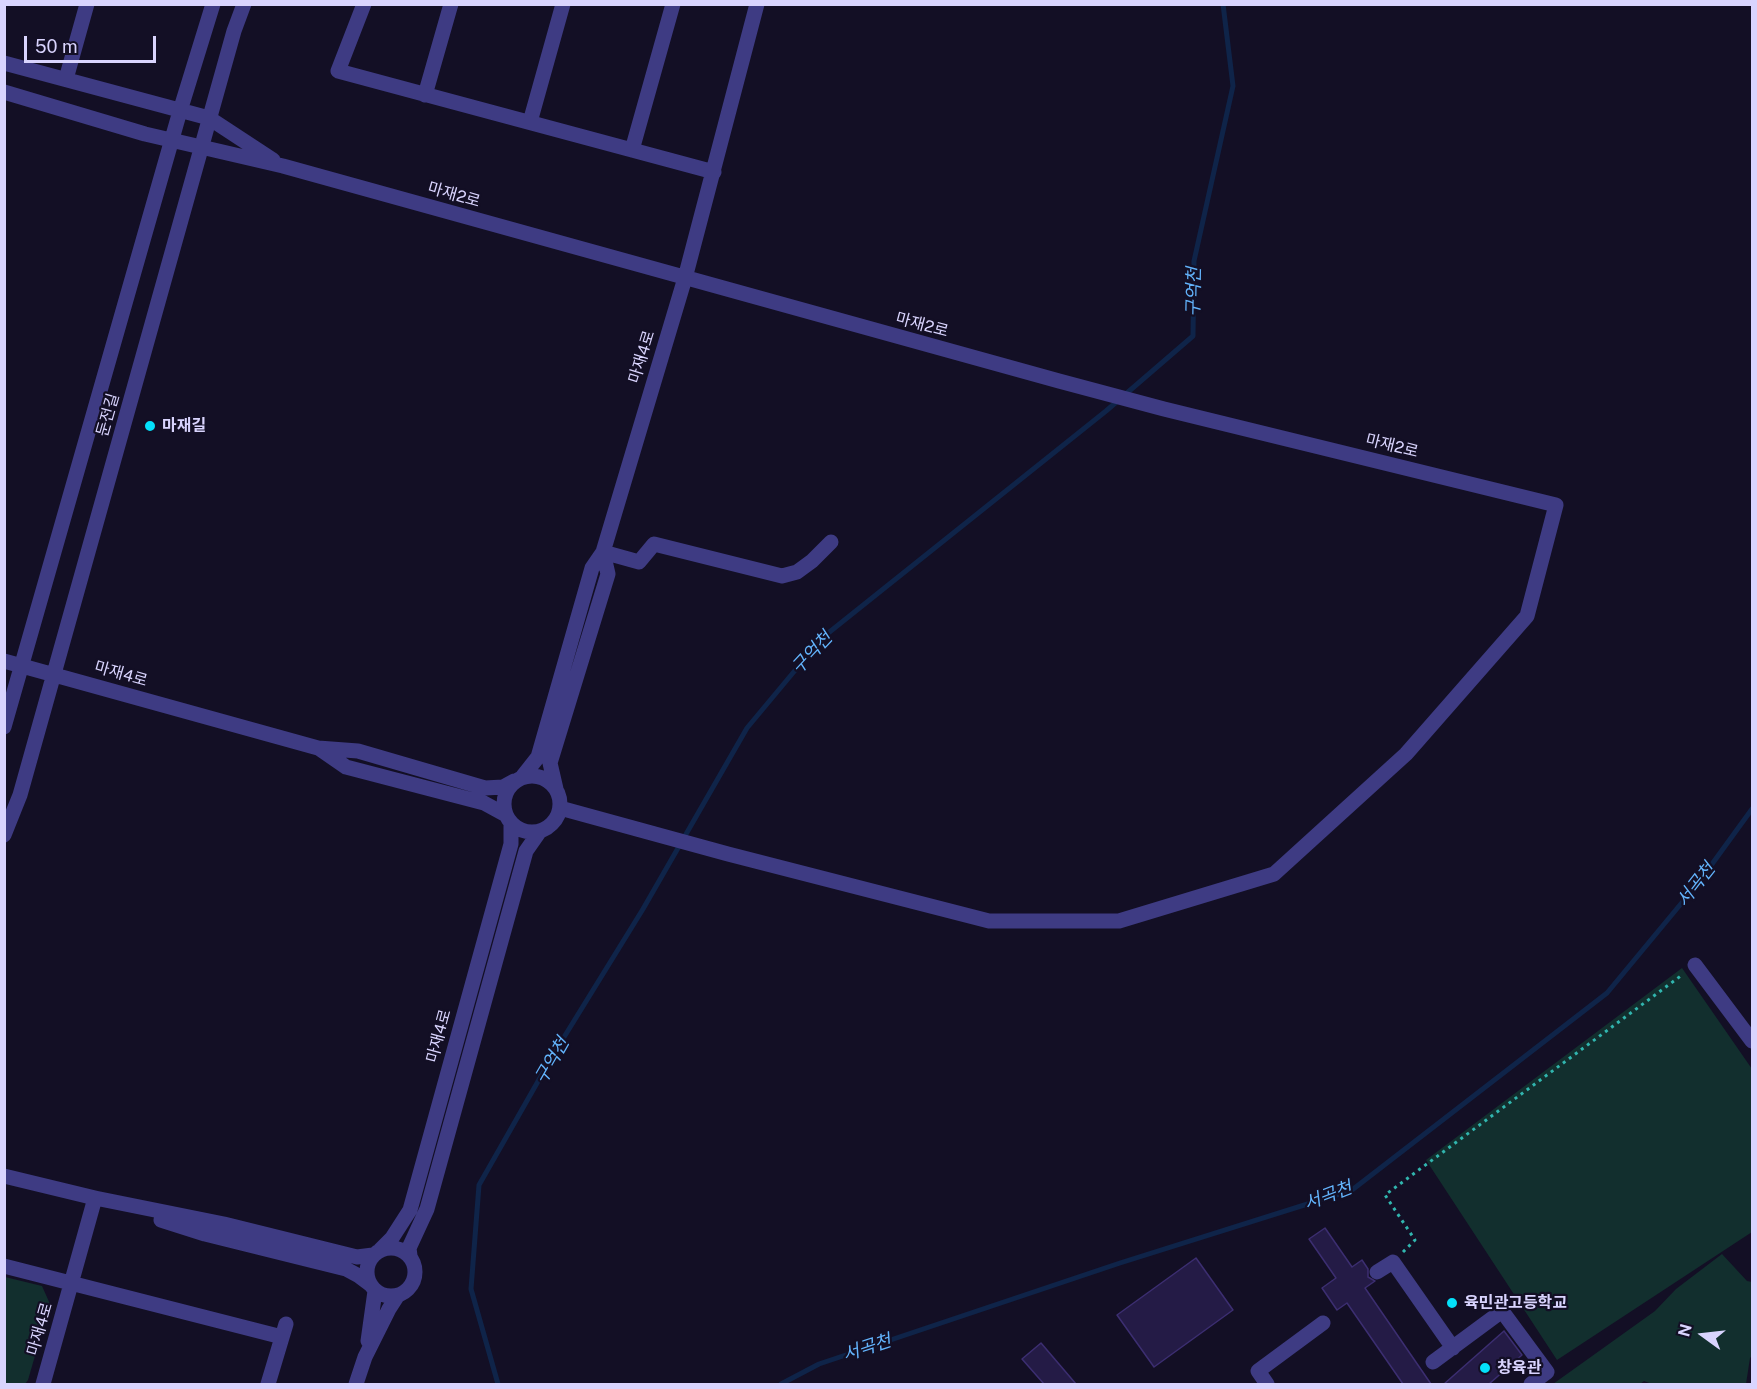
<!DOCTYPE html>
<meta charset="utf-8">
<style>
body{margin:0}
#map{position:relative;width:1757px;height:1389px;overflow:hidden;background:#130f25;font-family:"Public Sans",sans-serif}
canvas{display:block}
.frame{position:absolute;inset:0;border:6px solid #d9d4fe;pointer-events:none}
.north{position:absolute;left:1673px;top:1305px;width:60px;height:60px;-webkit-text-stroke:4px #130f25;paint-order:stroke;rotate:285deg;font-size:16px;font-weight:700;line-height:24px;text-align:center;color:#d9d4fe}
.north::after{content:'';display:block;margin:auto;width:21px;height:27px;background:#d9d4fe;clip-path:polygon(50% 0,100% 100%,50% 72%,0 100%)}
.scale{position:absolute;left:24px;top:36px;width:132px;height:27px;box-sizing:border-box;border:3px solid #d9d4fe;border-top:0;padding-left:8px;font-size:18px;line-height:21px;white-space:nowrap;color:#d9d4fe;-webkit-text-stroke:4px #130f25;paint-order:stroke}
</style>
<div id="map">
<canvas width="1757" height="1389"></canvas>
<div class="frame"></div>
<div class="north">N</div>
<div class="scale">50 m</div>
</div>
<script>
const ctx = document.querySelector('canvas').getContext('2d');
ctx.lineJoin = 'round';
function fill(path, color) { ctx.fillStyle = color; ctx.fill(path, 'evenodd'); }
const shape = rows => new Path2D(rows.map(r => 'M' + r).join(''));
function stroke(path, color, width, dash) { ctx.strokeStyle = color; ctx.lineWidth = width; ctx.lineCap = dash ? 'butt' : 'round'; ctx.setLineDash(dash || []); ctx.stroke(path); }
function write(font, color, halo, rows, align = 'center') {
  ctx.font = font + ' "Public Sans","Noto Sans KR",sans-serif'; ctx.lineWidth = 4.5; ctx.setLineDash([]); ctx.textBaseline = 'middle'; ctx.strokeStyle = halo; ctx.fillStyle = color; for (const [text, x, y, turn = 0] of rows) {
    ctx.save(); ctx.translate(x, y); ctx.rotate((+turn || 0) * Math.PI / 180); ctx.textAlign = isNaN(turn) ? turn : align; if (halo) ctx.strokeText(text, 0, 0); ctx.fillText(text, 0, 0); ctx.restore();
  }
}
const green = shape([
 [1682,968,1752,1069,1752,1232,1557,1360,1426,1160],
 [1722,1254,1747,1281,1752,1282,1752,1356,1750,1358,1746,1384,1652,1384,1644,1381,1640,1384,1553,1384,1655,1311,1676,1289],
 [5,1277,42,1286,50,1304,28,1380,25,1384,5,1384]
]);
const stream = shape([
 [498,1384,471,1289,479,1185,553,1055,643,909,747,728,822,638,1106,411,1193,336,1194,261,1233,86,1223,4],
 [781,1384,819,1364,1120,1263,1352,1190,1607,993,1699,882,1752,809]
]);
const building = shape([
 [1325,1228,1352,1267,1362,1260,1368,1269,1368,1277,1375,1281,1365,1288,1431,1384,1403,1384,1347,1303,1337,1310,1322,1288,1336,1278,1309,1239,1325,1228],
 [1196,1258,1233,1310,1154,1367,1117,1315,1196,1258],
 [1504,1331,1522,1355,1489,1384,1444,1384,1504,1331],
 [1041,1343,1076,1384,1044,1384,1022,1359,1041,1343]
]);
const path = shape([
 [1403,1252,1415,1240,1385,1195,1682,975]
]);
const minor = shape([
 [364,4,338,71,714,172],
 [4,63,209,118,273,160],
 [66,79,87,4],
 [4,92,145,134,283,166,1059,381,1164,409,1556,505,1527,616,1406,754,1274,874,1119,921,989,921,728,854,560,808],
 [425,95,451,4],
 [530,122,563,4],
 [632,150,673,4],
 [603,552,639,562,654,544,782,576,797,572,812,561,831,542],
 [4,661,318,748,358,751,485,788,503,787,514,781],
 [4,727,180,111,213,4],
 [320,749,346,767,484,803,506,815],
 '504 804a28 28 0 1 1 56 0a28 28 0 1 1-56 0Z',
 [523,776,538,757,592,568,603,552,685,278,757,4],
 [556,789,550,763,608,574,603,552],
 [4,835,20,795,234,31,244,4],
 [1695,965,1752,1041],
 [4,1176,95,1198,224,1224,357,1257,373,1255],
 [161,1220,205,1234,346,1269,359,1276,371,1285],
 '367 1272a24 24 0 1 1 48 0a24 24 0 1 1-48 0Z',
 [380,1250,392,1238,410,1210,511,844,511,823],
 [410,1256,409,1248,427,1209,526,851,540,831],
 [4,1266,282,1337],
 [1377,1272,1393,1262,1453,1348],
 [368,1341,375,1291],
 [1433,1362,1502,1311,1547,1372,1531,1384],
 [43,1384,95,1198],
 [268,1384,286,1324],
 [356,1384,365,1357,389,1309,398,1295],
 [1267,1384,1258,1371,1323,1323]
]);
const markers = [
 [150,426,6,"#04e0fa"],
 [1452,1303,6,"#04e0fa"],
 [1485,1368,6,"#04e0fa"]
];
const streetNames = [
 ["마재2로",454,195,16],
 ["마재2로",922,325,15],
 ["마재4로",642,357,-73],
 ["둔전길",108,415,-74],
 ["마재2로",1392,446,14],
 ["마재4로",121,674,16],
 ["마재4로",439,1036,-75],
 ["마재4로",40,1329,-74]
];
const poiNames = [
 ["마재길",162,426],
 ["육민관고등학교",1464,1303],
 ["창육관",1497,1368]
];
const waterNames = [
 ["구억천",1194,292,-89],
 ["구억천",812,653,-47],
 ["서곡천",1696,885,-52],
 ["구억천",552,1061,-60],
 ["서곡천",1328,1196,-21],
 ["서곡천",867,1348,-18]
];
fill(green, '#122f2e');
stroke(stream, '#0f2449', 5);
fill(building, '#241b46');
stroke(building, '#3c2e71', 1.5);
stroke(path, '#31b5ae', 3, [3, 4.5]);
stroke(minor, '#3e3b83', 15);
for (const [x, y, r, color] of markers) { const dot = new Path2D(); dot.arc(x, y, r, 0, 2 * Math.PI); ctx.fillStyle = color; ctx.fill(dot); stroke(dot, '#130f25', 2); }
write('16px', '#d9d4fe', '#130f25', streetNames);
write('bold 16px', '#d9d4fe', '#130f25', poiNames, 'left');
write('italic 18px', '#63b4fd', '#130f25', waterNames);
</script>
